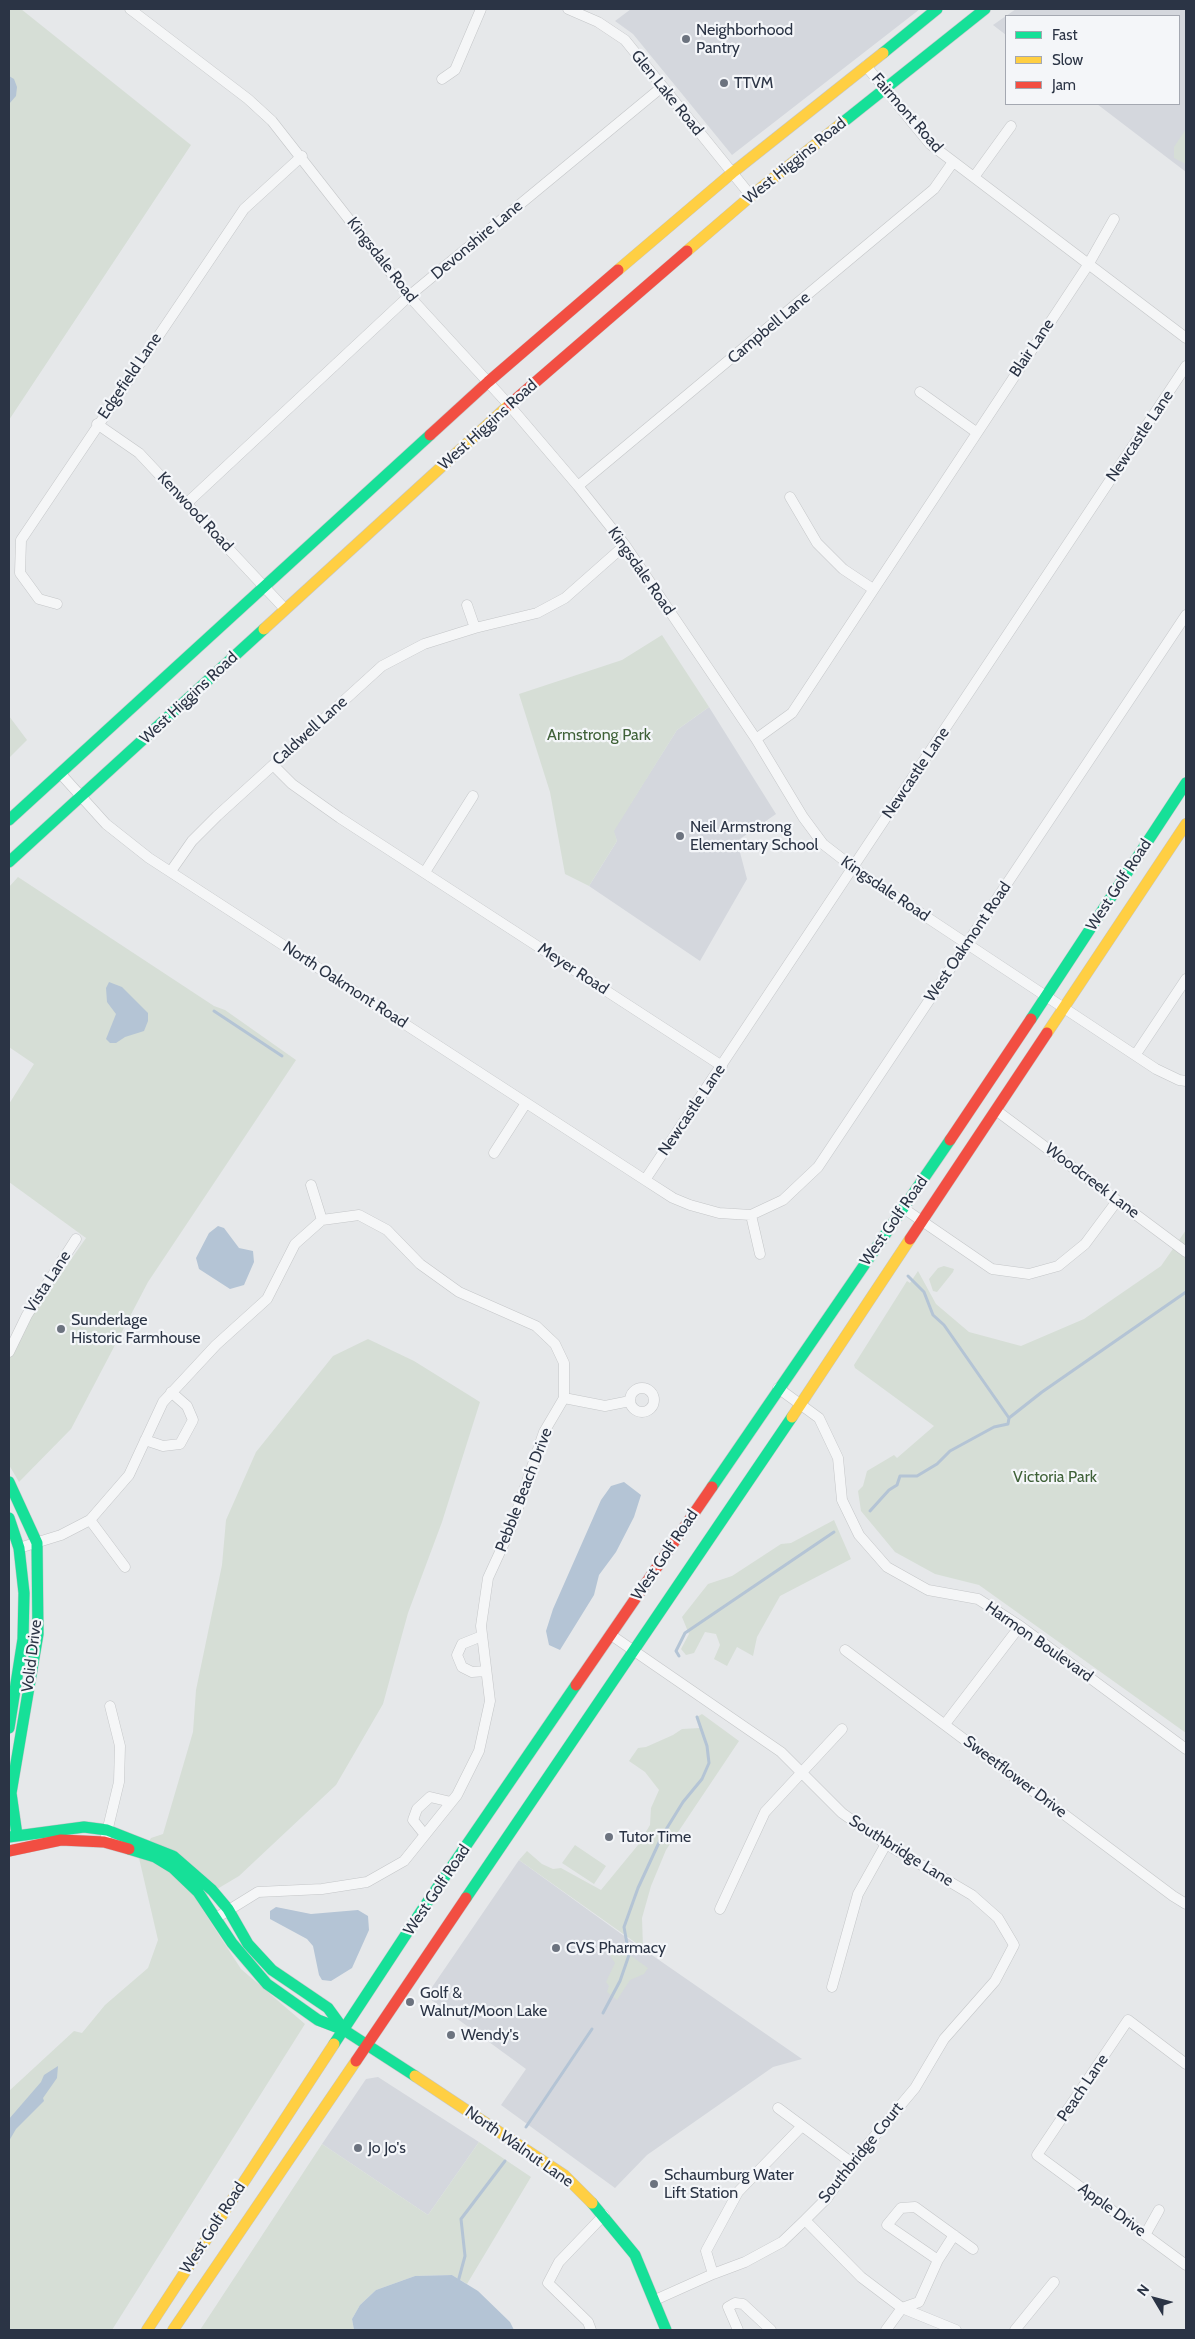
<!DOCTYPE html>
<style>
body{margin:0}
#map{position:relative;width:1195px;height:2339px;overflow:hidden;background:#e6e8ea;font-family:Cabin,sans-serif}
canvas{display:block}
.frame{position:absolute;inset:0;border:10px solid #2b3445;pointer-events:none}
.legend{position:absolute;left:1005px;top:15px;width:175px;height:90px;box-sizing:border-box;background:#f4f6f9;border:1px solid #a4a8b1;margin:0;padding:6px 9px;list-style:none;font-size:15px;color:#2b3445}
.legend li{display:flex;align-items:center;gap:10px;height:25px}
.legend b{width:25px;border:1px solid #a4a8b1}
.north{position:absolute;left:1130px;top:2274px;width:50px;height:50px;-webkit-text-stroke:4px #f4f6f9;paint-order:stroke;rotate:307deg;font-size:14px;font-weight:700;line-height:20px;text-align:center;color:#2b3445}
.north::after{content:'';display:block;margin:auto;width:18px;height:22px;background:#2b3445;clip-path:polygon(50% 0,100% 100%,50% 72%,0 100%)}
</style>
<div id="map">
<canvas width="1195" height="2339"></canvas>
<div class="frame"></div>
<ul class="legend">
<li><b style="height:6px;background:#16e098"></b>Fast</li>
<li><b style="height:6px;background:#ffcf43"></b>Slow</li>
<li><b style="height:6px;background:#f24e42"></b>Jam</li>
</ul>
<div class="north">N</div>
</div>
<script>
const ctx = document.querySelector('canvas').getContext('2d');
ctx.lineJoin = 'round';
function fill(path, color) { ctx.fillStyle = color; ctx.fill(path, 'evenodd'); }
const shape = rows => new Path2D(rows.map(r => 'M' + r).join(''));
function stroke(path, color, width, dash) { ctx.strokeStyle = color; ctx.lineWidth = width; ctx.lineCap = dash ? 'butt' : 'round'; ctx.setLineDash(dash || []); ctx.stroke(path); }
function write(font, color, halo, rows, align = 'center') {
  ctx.font = font + ' Cabin,sans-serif'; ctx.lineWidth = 4.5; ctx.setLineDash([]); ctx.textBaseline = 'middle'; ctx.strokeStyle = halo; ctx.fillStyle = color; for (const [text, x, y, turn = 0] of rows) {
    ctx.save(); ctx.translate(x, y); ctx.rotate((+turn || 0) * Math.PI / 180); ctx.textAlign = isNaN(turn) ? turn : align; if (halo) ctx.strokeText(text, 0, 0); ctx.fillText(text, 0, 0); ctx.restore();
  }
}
const built = shape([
 [631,9,920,9,732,155,633,34,615,21],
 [1016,9,1186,9,1186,172,1097,104,1179,104,1179,16,1006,16,1006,35,993,25],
 [709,707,776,814,737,841,747,879,700,961,589,886,617,841,613,831,677,730],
 [519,1860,620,1933,802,2059,773,2067,647,2155,615,2188,501,2105,526,2069,426,1996],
 [378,2077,479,2142,428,2215,322,2144,366,2079]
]);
const green = shape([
 [9,9,21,9,191,145,9,420],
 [1186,129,1186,164,1174,158,1174,147],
 [662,635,709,707,677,730,614,831,617,841,589,886,565,874,550,792,519,694,622,660],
 [9,716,27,740,9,758],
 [18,877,214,1006,225,1010,296,1060,148,1282,71,1429,19,1482,9,1465,9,1348,86,1238,9,1182,9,1104,34,1064,9,1047,9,887],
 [1186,1230,1186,1733,979,1585,935,1574,895,1552,861,1511,858,1491,863,1486,867,1471,894,1455,897,1458,934,1426,855,1368,854,1365,907,1281,910,1283,918,1271,936,1304,969,1332,1021,1346,1084,1319,1161,1266],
 [944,1266,954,1269,953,1272,937,1292,933,1291,929,1279,938,1268],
 [368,1339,414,1361,480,1402,442,1522,408,1613,383,1704,336,1785,239,1876,197,1901,241,1969,305,2024,112,2330,9,2330,9,2091,74,2031,82,2033,105,2005,148,1968,158,1940,139,1858,151,1838,163,1834,193,1732,196,1690,222,1565,226,1520,256,1452,333,1356],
 [834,1520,851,1559,780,1596,757,1637,753,1656,737,1647,727,1666,714,1659,720,1645,716,1634,705,1632,694,1653,686,1655,681,1649,689,1634,682,1617,708,1584,732,1576,781,1544,791,1543],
 [702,1714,739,1741,666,1850,651,1886,642,1918,643,1948,519,1860,527,1851,542,1864,553,1869,561,1868,601,1890,638,1845,650,1825,651,1808,659,1790,645,1772,629,1761,638,1748,646,1747,673,1735,682,1729,700,1728,697,1717],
 [575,1845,606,1866,594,1884,562,1863],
 [613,1943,648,1968,644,1974,630,1980,617,2000,607,1992,609,1986,606,1982,615,1963,607,1951],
 [479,2142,531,2177,467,2284,452,2275,415,2276,376,2290,360,2305,352,2319,354,2330,200,2330,322,2144,428,2215]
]);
const water = shape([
 [9,76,14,79,17,87,16,96,9,104],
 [109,982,122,987,148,1013,148,1021,144,1031,125,1037,116,1043,110,1043,106,1039,116,1014,107,1002,106,988],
 [218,1226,224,1228,239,1248,253,1251,254,1262,244,1285,230,1289,199,1269,196,1258,209,1233],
 [624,1482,641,1495,634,1517,616,1552,599,1575,594,1595,560,1650,549,1645,546,1631,553,1609,601,1500,611,1486],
 [276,1907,311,1914,358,1910,368,1916,369,1930,352,1968,331,1981,322,1980,319,1975,313,1946,307,1939,270,1919,270,1911],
 [58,2066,57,2078,43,2098,44,2101,16,2129,9,2141,9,2119,41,2082,44,2075],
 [452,2275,478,2291,510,2322,514,2330,354,2330,352,2319,360,2305,376,2290,415,2276]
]);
const stream = shape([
 [214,1011,282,1056],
 [908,1276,924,1292,933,1315,944,1325,1009,1418],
 [870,1511,889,1490,897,1485,900,1476,917,1476,937,1464,950,1451,994,1427,1008,1424,1009,1418,1042,1392,1186,1292],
 [679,1656,676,1651,685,1633,834,1532],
 [603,2013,620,1981,629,1955,624,1927,638,1888,662,1836,683,1802,702,1779,709,1763,707,1746,697,1717],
 [526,2127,592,2029],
 [458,2282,465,2256,461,2219,505,2161]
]);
const street = shape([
 [130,9,248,99,272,121,409,296,509,405,578,486,625,545,756,739,803,817,823,844,863,875,1156,1069,1179,1080,1186,1081],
 [568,9,598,22,625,40,751,196],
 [866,66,930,144,1186,338],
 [442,79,455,70,481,9],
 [974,177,1011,126],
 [920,392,976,432],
 [97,424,139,453,284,608],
 [578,486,934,189,953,162],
 [790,497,817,543,843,569,873,589],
 [187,503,409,296,662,87],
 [57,604,39,599,20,573,21,540,244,209,302,156],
 [467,605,475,628],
 [756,739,792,713,1088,265,1114,219],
 [273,765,292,784,340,818,722,1066],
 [60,773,106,824,149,858,645,1180,673,1198,690,1205,719,1213,751,1215],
 [171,871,192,841,217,816,382,666,424,644,475,628,537,613,565,598,625,545],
 [425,872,473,796],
 [1136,1054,1186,979],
 [997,1111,1186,1252],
 [494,1153,526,1103],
 [645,1180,1186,366],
 [311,1185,322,1220],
 [903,1208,992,1269,1029,1274,1058,1266,1085,1244,1117,1201],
 [760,1254,751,1215,783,1200,818,1167,1186,615],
 [9,1352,27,1315,76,1239],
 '630 1400a12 12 0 1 1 24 0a12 12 0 1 1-24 0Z',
 [778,1388,819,1418,838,1458,842,1500,859,1535,887,1567,928,1590,978,1599,1020,1626,1186,1749],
 [564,1398,605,1406,630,1401],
 [145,1440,163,1446,180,1444,193,1420,187,1406,171,1392],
 [90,1520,125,1567],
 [19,1548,61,1535,90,1520,129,1475,163,1402,216,1345,267,1299,295,1244,322,1220,359,1215,387,1230,420,1264,459,1292,536,1326,555,1344,564,1363,564,1398,544,1432,511,1528,488,1578,481,1626,490,1701,479,1751,457,1795,404,1861,367,1882,322,1889,258,1892,216,1918],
 [611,1635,781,1752,842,1813,886,1844,972,1895,998,1918,1014,1945,995,1981,944,2039,915,2088,852,2163,827,2198,805,2220,782,2242,745,2262,713,2274,655,2300],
 [482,1636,462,1644,457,1655,462,1667,472,1672,486,1671],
 [845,1650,1173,1896,1186,1904],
 [945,1724,1020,1626],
 [425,1835,413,1820,417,1809,430,1797,451,1802],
 [106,1836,119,1782,120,1746,110,1706],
 [720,1909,765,1812,842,1729],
 [832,1987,858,1894,886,1844],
 [1186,2064,1128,2020,1037,2155,1186,2265],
 [778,2108,852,2163],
 [805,2220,861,2277,902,2308,956,2330],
 [1145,2235,1159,2210],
 [938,2260,887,2225,901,2208,915,2207,973,2249],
 [713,2274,706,2251,738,2192,802,2126],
 [591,2330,588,2322,548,2283,559,2262,604,2215],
 [738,2330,728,2307,735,2303,743,2304,771,2330],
 [886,2330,902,2308,919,2302,938,2260,954,2235],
 [1015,2330,1054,2282]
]);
const fast = shape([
 [883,53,937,9],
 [842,123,985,9],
 [9,820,430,435],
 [9,862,264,629],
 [1031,1019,1186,783],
 [9,1482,37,1543,38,1634,11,1793,17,1835],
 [712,1487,950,1140],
 [9,1518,19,1548,24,1593,23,1639,9,1728],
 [9,1837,84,1827,107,1830,173,1856,212,1890,228,1909,248,1944,272,1970,328,2008,344,2030],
 [129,1849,155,1857,173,1868,198,1892,232,1943,267,1984,318,2020,344,2030,415,2076],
 [466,1898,792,1417],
 [334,2044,422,1910,576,1685],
 [592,2203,635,2255,666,2330]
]);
const slow = shape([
 [687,251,751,196,842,123],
 [618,270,732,173,883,53],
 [264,629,509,405],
 [1047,1033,1186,824],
 [792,1417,910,1239],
 [415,2076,564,2175,592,2203],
 [147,2330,334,2044],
 [173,2330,356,2061]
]);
const jam = shape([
 [509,405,687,251],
 [430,435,488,382,618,270],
 [950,1140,1031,1019],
 [910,1239,1047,1033],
 [576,1685,712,1487],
 [9,1851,61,1840,104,1842,129,1849],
 [356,2061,466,1898]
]);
const markers = [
 [686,39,5,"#6c737f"],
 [724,83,5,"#6c737f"],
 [680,836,5,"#6c737f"],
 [61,1329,5,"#6c737f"],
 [609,1837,5,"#6c737f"],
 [556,1948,5,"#6c737f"],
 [410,2002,5,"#6c737f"],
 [451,2035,5,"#6c737f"],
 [358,2148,5,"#6c737f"],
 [654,2184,5,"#6c737f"]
];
const poiNames = [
 ["Neighborhood",696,30],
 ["Pantry",696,48],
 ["TTVM",734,83],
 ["Neil Armstrong",690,827],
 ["Elementary School",690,845],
 ["Sunderlage",71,1320],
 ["Historic Farmhouse",71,1338],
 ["Tutor Time",619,1837],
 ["CVS Pharmacy",566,1948],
 ["Golf &",420,1993],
 ["Walnut/Moon Lake",420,2011],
 ["Wendy's",461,2035],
 ["Jo Jo's",368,2148],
 ["Schaumburg Water",664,2175],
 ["Lift Station",664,2193]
];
const streetNames = [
 ["Glen Lake Road",667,93,51],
 ["Fairmont Road",907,113,49],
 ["West Higgins Road",795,161,-39],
 ["Devonshire Lane",477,240,-40],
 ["Kingsdale Road",382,260,52],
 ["Campbell Lane",769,328,-40],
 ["Blair Lane",1032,348,-56],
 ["Edgefield Lane",130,376,-56],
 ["West Higgins Road",488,425,-42],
 ["Newcastle Lane",1140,436,-56],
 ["Kenwood Road",195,512,47],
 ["Kingsdale Road",641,571,55],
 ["West Higgins Road",189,698,-43],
 ["Caldwell Lane",310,731,-42],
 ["Newcastle Lane",916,773,-56],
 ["West Golf Road",1119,885,-57],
 ["Kingsdale Road",885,889,34],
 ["West Oakmont Road",968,942,-56],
 ["Meyer Road",573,969,33],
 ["North Oakmont Road",345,985,33],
 ["Newcastle Lane",692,1110,-56],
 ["Woodcreek Lane",1092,1181,37],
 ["West Golf Road",894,1221,-55],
 ["Vista Lane",48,1282,-57],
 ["Pebble Beach Drive",524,1490,-69],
 ["West Golf Road",665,1555,-56],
 ["Harmon Boulevard",1039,1642,35],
 ["Volid Drive",32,1656,-83],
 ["Sweetflower Drive",1015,1777,37],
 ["Southbridge Lane",901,1851,32],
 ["West Golf Road",437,1890,-56],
 ["Peach Lane",1083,2088,-56],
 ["North Walnut Lane",519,2147,35],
 ["Southbridge Court",861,2153,-51],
 ["Apple Drive",1112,2210,36],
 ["West Golf Road",213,2228,-57]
];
const parkNames = [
 ["Armstrong Park",599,735],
 ["Victoria Park",1055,1477]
];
fill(built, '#d4d7dd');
fill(green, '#d6ded6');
fill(water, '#b4c4d5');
stroke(stream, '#b4c4d5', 3);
stroke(street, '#c4c6c8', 11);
stroke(fast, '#c4c6c8', 12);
stroke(slow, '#c4c6c8', 12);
stroke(jam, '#c4c6c8', 12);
stroke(street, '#f5f6f7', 10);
stroke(fast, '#16e098', 11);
stroke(slow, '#ffcf43', 11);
stroke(jam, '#f24e42', 11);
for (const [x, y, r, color] of markers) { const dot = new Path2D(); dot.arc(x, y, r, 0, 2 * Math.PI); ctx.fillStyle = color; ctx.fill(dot); stroke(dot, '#f4f6f9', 2); }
write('16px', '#2b3445', '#f4f6f9', poiNames, 'left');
write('16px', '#2b3445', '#f4f6f9', streetNames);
write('16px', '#3f6138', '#f4f6f9', parkNames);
</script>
